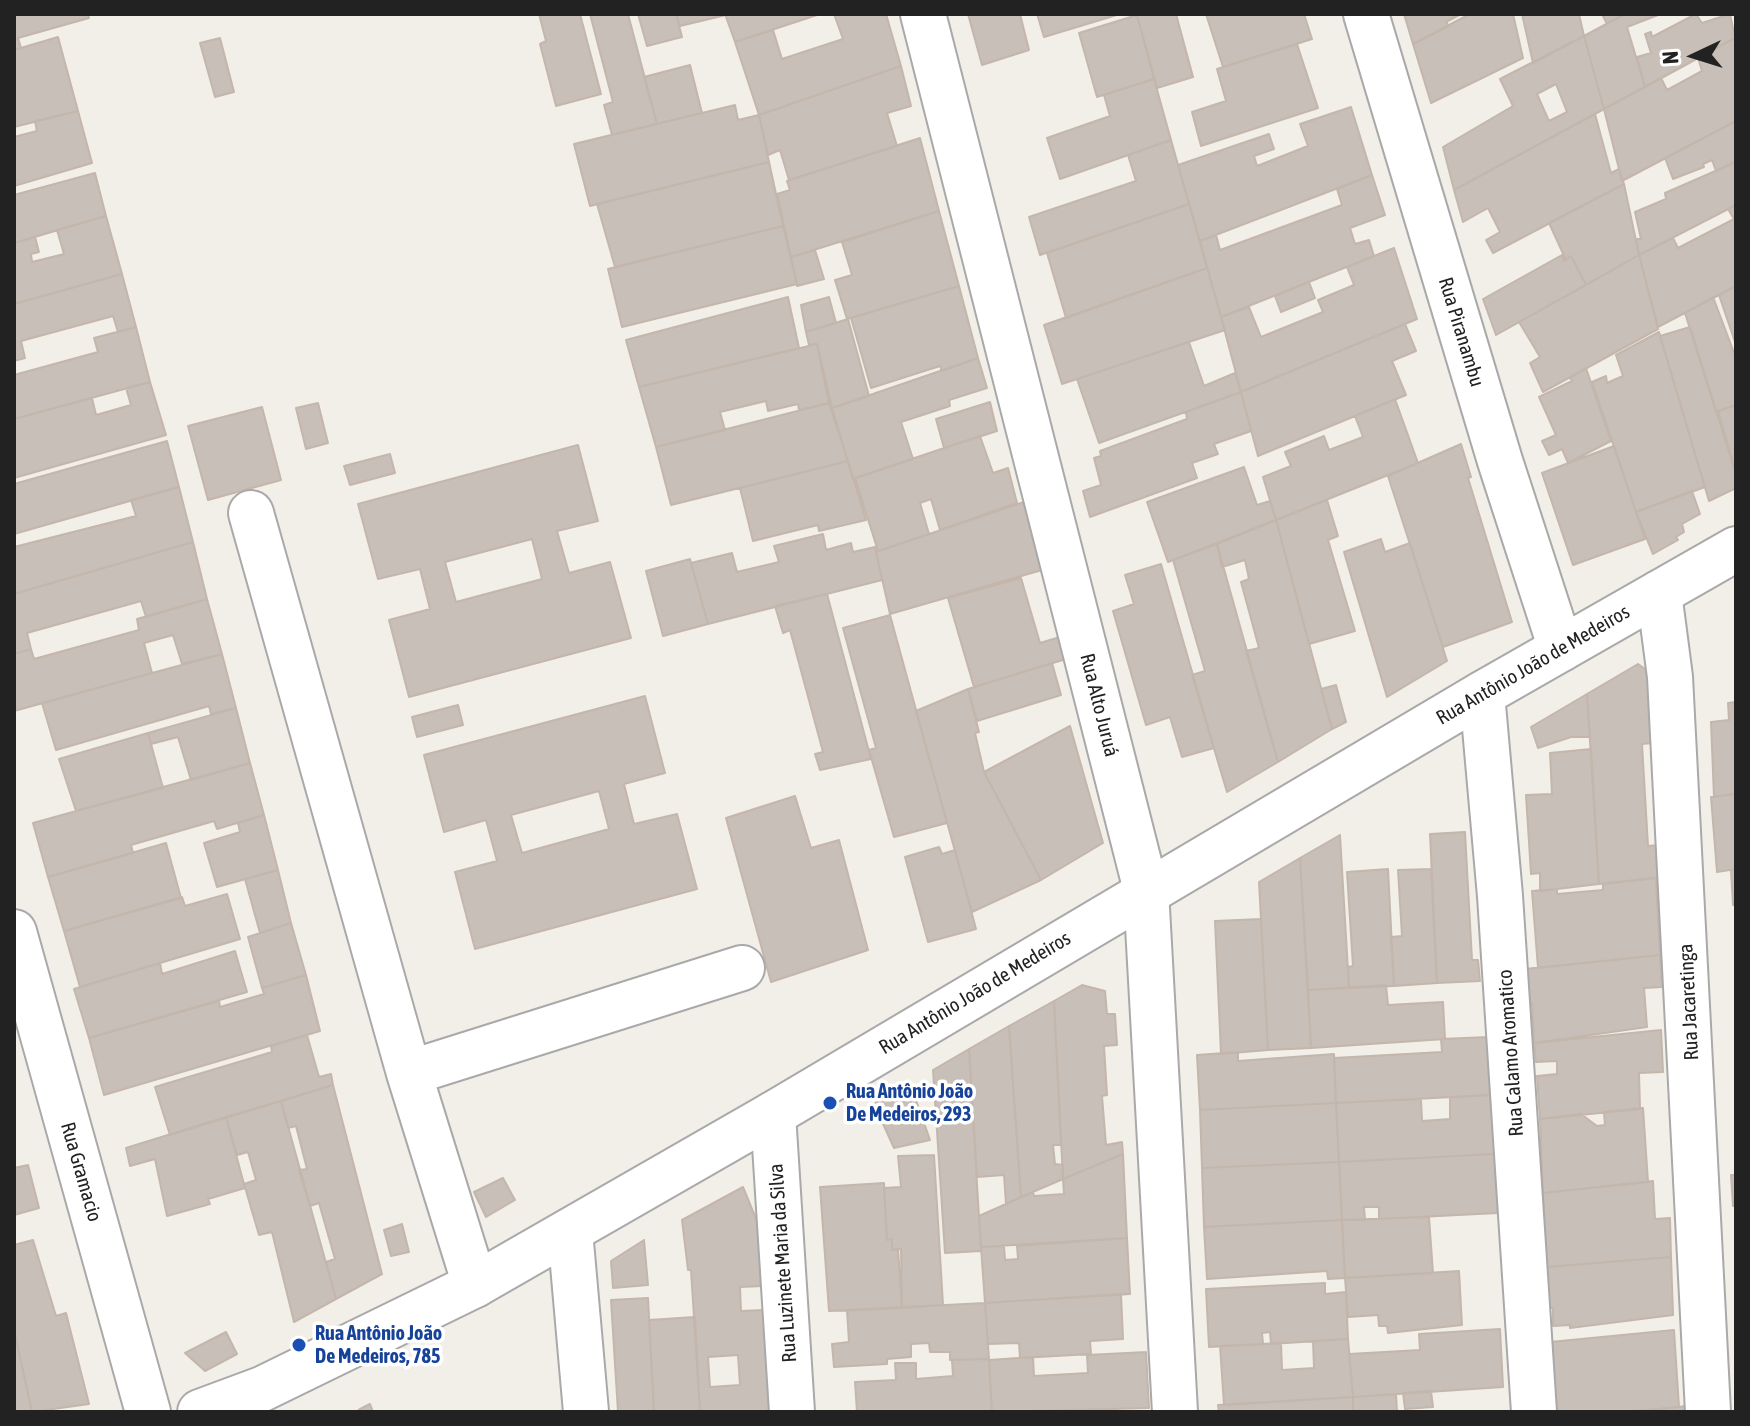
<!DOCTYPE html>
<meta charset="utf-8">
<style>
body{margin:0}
#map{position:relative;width:1750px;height:1426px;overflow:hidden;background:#f2efe9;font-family:"Asap Condensed",sans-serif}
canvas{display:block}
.frame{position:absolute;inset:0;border:16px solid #222;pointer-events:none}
.north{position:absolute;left:1654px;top:16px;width:80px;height:80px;-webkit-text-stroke:6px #fff;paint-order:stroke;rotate:266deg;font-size:22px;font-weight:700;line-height:32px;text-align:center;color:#222}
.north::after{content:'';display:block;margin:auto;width:28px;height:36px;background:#222;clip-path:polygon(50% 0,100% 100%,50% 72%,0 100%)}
</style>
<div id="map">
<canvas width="1750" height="1426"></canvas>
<div class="frame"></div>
<div class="north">N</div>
</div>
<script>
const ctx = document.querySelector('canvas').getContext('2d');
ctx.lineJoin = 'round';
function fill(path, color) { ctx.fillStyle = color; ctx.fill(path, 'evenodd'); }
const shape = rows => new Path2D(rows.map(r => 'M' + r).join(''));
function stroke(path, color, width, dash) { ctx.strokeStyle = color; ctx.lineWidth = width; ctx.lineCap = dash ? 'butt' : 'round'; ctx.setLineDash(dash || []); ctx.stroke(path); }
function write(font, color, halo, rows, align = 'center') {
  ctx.font = font + ' "Asap Condensed",sans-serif'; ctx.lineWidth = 7; ctx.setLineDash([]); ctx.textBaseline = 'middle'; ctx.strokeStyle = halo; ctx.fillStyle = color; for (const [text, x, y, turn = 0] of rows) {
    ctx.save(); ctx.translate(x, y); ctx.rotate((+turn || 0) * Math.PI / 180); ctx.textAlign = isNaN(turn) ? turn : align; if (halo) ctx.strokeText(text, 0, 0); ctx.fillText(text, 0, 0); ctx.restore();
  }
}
const building = shape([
 [14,14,88,14,89,18,18,38,21,48,14,50,14,14],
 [539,14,580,14,601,94,556,106,540,44,546,41,539,14],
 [590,14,628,14,657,124,612,135,604,105,613,102,590,14],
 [638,14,676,14,682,37,647,46,638,14],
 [676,14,725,14,726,15,680,26,676,14],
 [725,14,820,14,735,42,725,14],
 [834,14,886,14,901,66,759,115,735,42,773,30,782,59,843,39,834,14],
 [968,14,1020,14,1029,50,982,65,968,14],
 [1037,14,1120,14,1044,37,1037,14],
 [1176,14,1193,77,1157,88,1137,15,1176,14],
 [1206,14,1304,14,1312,39,1223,67,1206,14],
 [1404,14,1461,14,1446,22,1449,26,1413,44,1404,14],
 [1470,14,1513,14,1523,58,1431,103,1413,44,1470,14],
 [1522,14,1579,14,1584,36,1533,63,1522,14],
 [1602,14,1625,14,1607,24,1602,14],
 [1625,14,1658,15,1627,27,1645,87,1604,109,1584,36,1625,14],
 [1696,14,1702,23,1730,14,1735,38,1645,87,1637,57,1651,53,1645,34,1651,32,1652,37,1696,14],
 [1137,15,1154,79,1097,97,1079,33,1137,15],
 [1584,36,1604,109,1454,190,1443,147,1513,106,1500,79,1584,36],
 [1556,84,1567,112,1549,121,1537,94,1556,84],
 [58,37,78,111,14,127,14,50,58,37],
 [220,38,234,92,215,97,200,43,220,38],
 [1735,38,1736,121,1622,181,1604,109,1661,78,1667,90,1702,71,1698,58,1735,38],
 [1297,44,1318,108,1201,146,1192,112,1226,101,1217,69,1297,44],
 [690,65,702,113,657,124,644,77,690,65],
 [901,66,911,106,887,113,897,146,789,180,780,150,768,155,759,115,901,66],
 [1154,79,1171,140,1060,179,1047,138,1110,116,1104,95,1154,79],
 [735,105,738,120,759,115,769,162,590,206,574,144,735,105],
 [1351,107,1372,175,1200,241,1178,165,1269,134,1274,149,1254,156,1257,166,1308,146,1300,124,1351,107],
 [78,111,92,163,14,186,14,137,37,131,35,121,78,111],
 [1595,114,1611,173,1619,169,1624,184,1493,253,1486,240,1500,232,1488,208,1463,222,1454,190,1595,114],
 [1736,121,1736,162,1716,171,1712,160,1703,164,1704,167,1673,179,1665,158,1736,121],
 [920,138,939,211,791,257,777,194,790,190,787,181,920,138],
 [1171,140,1189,204,1040,255,1029,217,1136,181,1128,155,1171,140],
 [769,162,783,226,615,267,597,204,769,162],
 [1736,162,1736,205,1639,255,1636,239,1641,239,1635,212,1666,199,1665,193,1736,162],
 [95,173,106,216,14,243,14,195,95,173],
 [1372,175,1385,215,1350,228,1355,244,1369,240,1374,256,1221,317,1200,241,1216,235,1220,250,1342,205,1337,189,1372,175],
 [1624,184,1639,255,1586,285,1571,256,1566,260,1549,223,1624,184],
 [1189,204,1207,268,1066,318,1047,253,1189,204],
 [1736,205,1736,218,1734,219,1728,209,1736,205],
 [939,211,959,286,847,319,835,280,852,275,842,242,939,211],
 [106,216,122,274,14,304,14,243,35,237,39,252,31,254,32,262,64,254,57,230,106,216],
 [1736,218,1736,286,1658,327,1639,255,1673,238,1678,248,1736,218],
 [783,226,797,284,622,327,608,269,783,226],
 [1394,248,1417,319,1241,392,1221,317,1249,307,1261,337,1323,312,1318,300,1354,285,1347,267,1394,248],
 [815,250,824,279,797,286,791,257,815,250],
 [1562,255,1564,261,1571,256,1586,285,1496,335,1483,299,1562,255],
 [1639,255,1658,329,1543,392,1530,363,1540,357,1519,322,1639,255],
 [1207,268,1225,330,1062,384,1044,325,1207,268],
 [122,274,136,327,118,332,113,316,21,341,25,358,14,361,14,304,122,274],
 [1309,282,1315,298,1281,312,1275,296,1309,282],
 [959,286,978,358,942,371,940,366,871,388,851,318,959,286],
 [1736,286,1736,345,1719,295,1736,286],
 [788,297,799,348,639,387,626,340,788,297],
 [829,297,836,323,806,332,801,305,829,297],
 [1713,297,1736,358,1736,405,1716,412,1685,313,1713,297],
 [848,319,869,396,832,408,817,344,809,345,806,332,848,319],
 [1405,324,1416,351,1392,361,1406,395,1258,456,1241,392,1405,324],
 [136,327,150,382,14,419,14,375,98,352,94,338,136,327],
 [1690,327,1736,474,1736,488,1709,501,1660,336,1690,327],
 [1659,332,1705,487,1636,512,1592,382,1606,376,1607,383,1623,376,1616,355,1659,332],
 [1189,342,1204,386,1235,373,1241,392,1099,443,1077,379,1189,342],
 [817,344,829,403,799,410,798,404,768,411,766,401,720,412,725,430,656,447,639,387,817,344],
 [978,358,987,388,949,400,950,406,901,422,913,459,853,479,832,408,978,358],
 [1586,368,1611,441,1568,463,1562,449,1549,455,1542,441,1556,435,1539,397,1572,381,1570,378,1586,368],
 [150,382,166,435,14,478,14,419,92,398,96,415,131,405,126,388,150,382],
 [1241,392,1251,431,1214,444,1218,454,1192,463,1197,478,1090,517,1083,491,1101,485,1094,458,1101,456,1100,451,1187,419,1186,412,1241,392],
 [1395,399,1418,463,1276,520,1263,477,1291,466,1285,452,1324,436,1329,450,1363,437,1355,416,1395,399],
 [990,402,997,431,944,448,936,419,990,402],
 [318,403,328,443,306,449,296,408,318,403],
 [829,403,848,461,671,505,656,447,829,403],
 [1736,405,1736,474,1718,411,1736,405],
 [262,407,281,480,208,500,188,426,262,407],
 [980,436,993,473,1008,468,1017,503,940,530,931,499,920,503,929,534,878,551,855,478,980,436],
 [167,441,179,487,14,534,14,484,167,441],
 [1461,444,1471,477,1468,478,1512,622,1443,647,1388,476,1461,444],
 [578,445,598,521,557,531,569,573,610,562,631,638,409,697,389,620,430,609,420,569,378,579,358,504,578,445],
 [532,539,542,579,456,602,445,562,532,539],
 [1614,446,1645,539,1573,565,1542,473,1614,446],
 [390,454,395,473,350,485,344,466,390,454],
 [848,461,866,520,819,531,818,525,753,541,740,488,848,461],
 [1244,467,1257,505,1270,501,1276,520,1168,562,1147,502,1244,467],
 [179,487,193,542,14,594,14,547,136,516,131,500,179,487],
 [1692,491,1700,514,1682,524,1684,532,1676,537,1678,540,1653,554,1636,512,1692,491],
 [1327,500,1338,536,1328,540,1355,631,1309,644,1276,520,1327,500],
 [1024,502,1042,570,890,614,876,552,1024,502],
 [1276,520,1332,729,1278,762,1246,651,1259,648,1241,582,1249,579,1245,560,1222,567,1217,544,1276,520],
 [823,534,826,550,851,543,853,552,875,547,882,580,708,624,691,563,732,553,737,572,779,562,774,546,823,534],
 [1381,539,1385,552,1410,543,1447,661,1387,697,1344,552,1381,539],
 [193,542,207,599,146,617,141,601,27,633,31,649,14,654,14,594,193,542],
 [1217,544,1278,762,1227,792,1192,675,1205,671,1173,560,1217,544],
 [690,559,708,624,663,636,646,571,690,559],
 [1161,564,1214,748,1182,757,1170,717,1146,725,1113,611,1134,604,1125,575,1161,564],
 [1021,578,1040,643,1060,637,1066,659,974,687,948,598,1021,578],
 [827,594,871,759,820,770,815,754,823,752,790,630,783,633,775,606,827,594],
 [207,599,222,654,182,664,173,635,144,643,152,673,14,711,14,654,31,649,34,659,139,630,137,619,207,599],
 [890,615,947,823,894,837,869,750,876,748,843,628,890,615],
 [222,654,236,708,211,714,209,706,56,750,42,703,222,654],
 [1052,663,1061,695,977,721,968,689,1052,663],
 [1638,664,1648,671,1653,743,1642,744,1648,846,1660,845,1663,877,1599,884,1587,694,1638,664],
 [1336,685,1346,722,1332,729,1321,689,1336,685],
 [968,689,979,732,975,733,984,772,1041,880,972,912,916,711,968,689],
 [1587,694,1590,737,1571,737,1538,748,1531,727,1587,694],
 [645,696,665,773,624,784,634,824,677,814,697,889,475,949,455,872,497,861,486,820,444,832,424,755,645,696],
 [599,791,609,829,522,853,511,815,599,791],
 [1736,702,1736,794,1714,797,1711,722,1729,720,1728,703,1736,702],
 [458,705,463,725,417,737,412,717,458,705],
 [236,708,250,763,191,780,178,737,151,744,148,733,236,708],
 [1070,726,1103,843,1041,880,984,772,1070,726],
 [148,733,163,788,76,811,59,759,148,733],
 [1591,749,1599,884,1540,891,1540,873,1531,874,1526,795,1552,794,1550,753,1591,749],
 [250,763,264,815,217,829,214,821,131,845,133,853,48,877,33,823,250,763],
 [1736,794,1736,869,1717,872,1711,797,1736,794],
 [795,796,811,848,839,840,868,950,771,982,726,818,795,796],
 [264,815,278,870,217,887,204,843,240,832,238,823,264,815],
 [1465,832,1472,960,1478,960,1480,981,1437,983,1430,834,1465,832],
 [1340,835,1349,988,1308,990,1300,858,1340,835],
 [166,843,181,898,64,931,48,877,166,843],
 [939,847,942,854,955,850,976,929,928,942,905,857,939,847],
 [1300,858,1311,1048,1268,1050,1259,882,1300,858],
 [1388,869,1394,986,1349,988,1348,967,1353,966,1347,872,1388,869],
 [1431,869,1437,983,1394,986,1391,937,1402,936,1398,870,1431,869],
 [1736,869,1736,905,1733,905,1731,870,1736,869],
 [278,870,291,923,260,933,245,879,278,870],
 [1656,878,1660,955,1538,968,1532,891,1557,889,1557,894,1603,890,1603,884,1656,878],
 [227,894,240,939,80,987,64,931,182,897,185,906,227,894],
 [1261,919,1268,1050,1221,1054,1215,921,1261,919],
 [291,923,306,975,262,988,248,937,291,923],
 [235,951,247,992,89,1038,74,989,160,963,162,974,235,951],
 [1660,955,1662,987,1644,988,1647,1027,1534,1043,1532,1003,1526,1003,1525,969,1660,955],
 [306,975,320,1031,104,1095,89,1038,219,1001,220,1007,264,994,262,988,306,975],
 [1082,985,1105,991,1107,1014,1115,1014,1117,1045,1104,1046,1107,1095,1102,1096,1106,1145,1122,1142,1123,1154,1063,1179,1054,1001,1082,985],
 [1386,985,1388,1005,1443,1002,1445,1039,1311,1048,1308,990,1386,985],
 [1054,1001,1061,1145,1053,1145,1055,1164,1063,1165,1063,1179,1021,1197,1009,1026,1054,1001],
 [1009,1026,1021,1197,1006,1204,1004,1175,977,1177,969,1049,1009,1026],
 [1661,1030,1663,1072,1639,1073,1640,1109,1540,1119,1537,1076,1557,1074,1557,1061,1536,1062,1534,1043,1661,1030],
 [307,1035,319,1077,331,1074,333,1085,170,1135,155,1087,272,1052,271,1046,307,1035],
 [1489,1037,1492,1095,1336,1103,1334,1058,1442,1052,1441,1039,1489,1037],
 [969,1049,981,1251,945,1253,933,1070,969,1049],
 [1238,1052,1238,1061,1334,1054,1336,1103,1200,1110,1197,1055,1238,1052],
 [910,1083,930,1140,894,1148,874,1104,910,1083],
 [333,1085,382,1274,336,1299,326,1262,335,1259,319,1203,310,1206,299,1170,307,1169,296,1126,288,1128,281,1101,333,1085],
 [1492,1095,1495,1154,1339,1162,1336,1103,1421,1099,1422,1121,1450,1119,1450,1097,1492,1095],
 [281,1101,336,1299,294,1322,272,1232,259,1235,244,1184,256,1180,248,1152,237,1155,226,1117,281,1101],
 [1336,1103,1339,1162,1202,1168,1200,1110,1336,1103],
 [1643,1108,1648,1182,1543,1193,1540,1119,1581,1114,1597,1126,1605,1125,1604,1112,1643,1108],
 [226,1117,245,1188,208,1199,210,1204,167,1216,155,1159,130,1166,126,1148,226,1117],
 [1123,1154,1127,1238,981,1247,979,1216,1033,1192,1034,1196,1064,1194,1063,1179,1123,1154],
 [1495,1154,1498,1213,1379,1219,1379,1207,1364,1207,1365,1220,1342,1220,1339,1162,1495,1154],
 [934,1155,943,1305,902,1308,901,1249,892,1250,892,1239,887,1240,884,1188,901,1187,898,1156,934,1155],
 [1339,1162,1342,1220,1204,1227,1202,1168,1339,1162],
 [28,1165,39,1208,14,1215,14,1168,28,1165],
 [1731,1175,1736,1175,1736,1206,1733,1206,1731,1175],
 [503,1178,515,1200,486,1217,474,1192,503,1178],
 [1653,1181,1655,1219,1670,1218,1671,1257,1546,1267,1543,1193,1653,1181],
 [884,1183,887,1240,892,1239,892,1250,898,1249,902,1308,829,1311,820,1187,884,1183],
 [743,1187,759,1226,763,1286,740,1287,741,1311,765,1310,771,1412,700,1412,691,1270,688,1270,682,1220,743,1187],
 [738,1355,740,1385,710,1387,708,1357,738,1355],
 [1429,1217,1433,1273,1345,1278,1342,1220,1429,1217],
 [1342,1220,1345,1278,1328,1279,1327,1271,1207,1279,1204,1227,1342,1220],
 [402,1224,409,1252,391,1256,384,1230,402,1224],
 [1127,1238,1130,1294,985,1303,981,1247,1004,1246,1005,1260,1018,1259,1017,1246,1127,1238],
 [33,1240,56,1316,66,1313,89,1404,32,1412,14,1330,14,1245,33,1240],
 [644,1240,648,1285,613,1288,611,1261,644,1240],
 [1671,1257,1673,1315,1570,1328,1570,1325,1553,1326,1553,1308,1548,1308,1546,1267,1671,1257],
 [1459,1271,1462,1325,1388,1333,1387,1326,1379,1326,1378,1315,1348,1317,1345,1278,1459,1271],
 [1325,1283,1325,1294,1346,1292,1348,1339,1271,1344,1270,1332,1262,1333,1263,1344,1209,1347,1206,1289,1325,1283],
 [1121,1294,1123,1339,1090,1341,1091,1354,1020,1358,1019,1343,988,1344,985,1303,1121,1294],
 [648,1298,654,1412,618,1412,611,1300,648,1298],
 [985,1303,989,1359,950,1360,950,1352,930,1352,929,1343,911,1344,911,1357,887,1359,887,1364,834,1367,832,1344,849,1342,847,1310,985,1303],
 [695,1317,700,1412,654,1412,649,1320,695,1317],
 [1500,1329,1503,1387,1353,1397,1349,1354,1420,1350,1419,1334,1500,1329],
 [14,1330,24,1375,32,1412,14,1412,14,1330],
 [1674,1330,1679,1407,1625,1412,1556,1412,1550,1342,1674,1330],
 [226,1332,237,1354,205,1371,185,1353,226,1332],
 [1348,1339,1353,1397,1224,1405,1220,1346,1281,1343,1282,1370,1314,1368,1313,1341,1348,1339],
 [1146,1352,1149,1408,992,1412,989,1360,1033,1357,1034,1376,1088,1373,1087,1355,1146,1352],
 [952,1360,989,1359,992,1412,857,1412,855,1382,896,1380,895,1363,916,1363,916,1379,953,1376,952,1360],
 [1431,1391,1433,1407,1405,1409,1403,1393,1431,1391],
 [1396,1394,1397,1412,1353,1412,1353,1397,1396,1394],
 [1353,1397,1353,1412,1219,1412,1218,1405,1353,1397],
 [370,1404,373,1412,356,1412,360,1409,370,1404],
 [1685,1406,1685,1412,1625,1412,1679,1407,1685,1406],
 [1118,1409,1118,1412,1067,1412,1118,1409]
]);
const minor = shape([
 [923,14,1146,890,1175,1412],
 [1366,14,1500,461,1561,649],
 [251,513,409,1073,475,1285],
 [1659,593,1670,677,1708,1412],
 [1482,694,1500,896,1534,1412],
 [14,932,148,1412],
 [409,1073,742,968],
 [773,1114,792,1412],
 [570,1231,586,1412]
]);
const tertiary = shape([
 [200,1412,262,1389,475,1285,773,1114,1482,694,1736,549]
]);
const markers = [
 [830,1103,8,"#1a4fb4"],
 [299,1345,8,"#1a4fb4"]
];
const streetNames = [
 ["Rua Piranambu",1461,332,73],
 ["Rua Antônio João de Medeiros",1533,665,-30],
 ["Rua Alto Juruá",1099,705,76],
 ["Rua Antônio João de Medeiros",975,993,-31],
 ["Rua Jacaretinga",1689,1002,-93],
 ["Rua Calamo Aromatico",1511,1053,-94],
 ["Rua Gramacio",81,1172,74],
 ["Rua Luzinete Maria da Silva",783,1263,-94]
];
const transitNames = [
 ["Rua Antônio João",846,1092],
 ["De Medeiros, 293",846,1115],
 ["Rua Antônio João",315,1334],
 ["De Medeiros, 785",315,1357]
];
fill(building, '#c7bfb8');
stroke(building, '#c4b6ab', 2);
stroke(minor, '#a9a9a9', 48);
stroke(tertiary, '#a9a9a9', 48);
stroke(minor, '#fff', 44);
stroke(tertiary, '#fff', 44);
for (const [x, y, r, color] of markers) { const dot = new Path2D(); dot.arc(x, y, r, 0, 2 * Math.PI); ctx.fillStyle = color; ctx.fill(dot); stroke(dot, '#fff', 3); }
write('20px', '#222', '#fff', streetNames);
write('bold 20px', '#164399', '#fff', transitNames, 'left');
</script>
